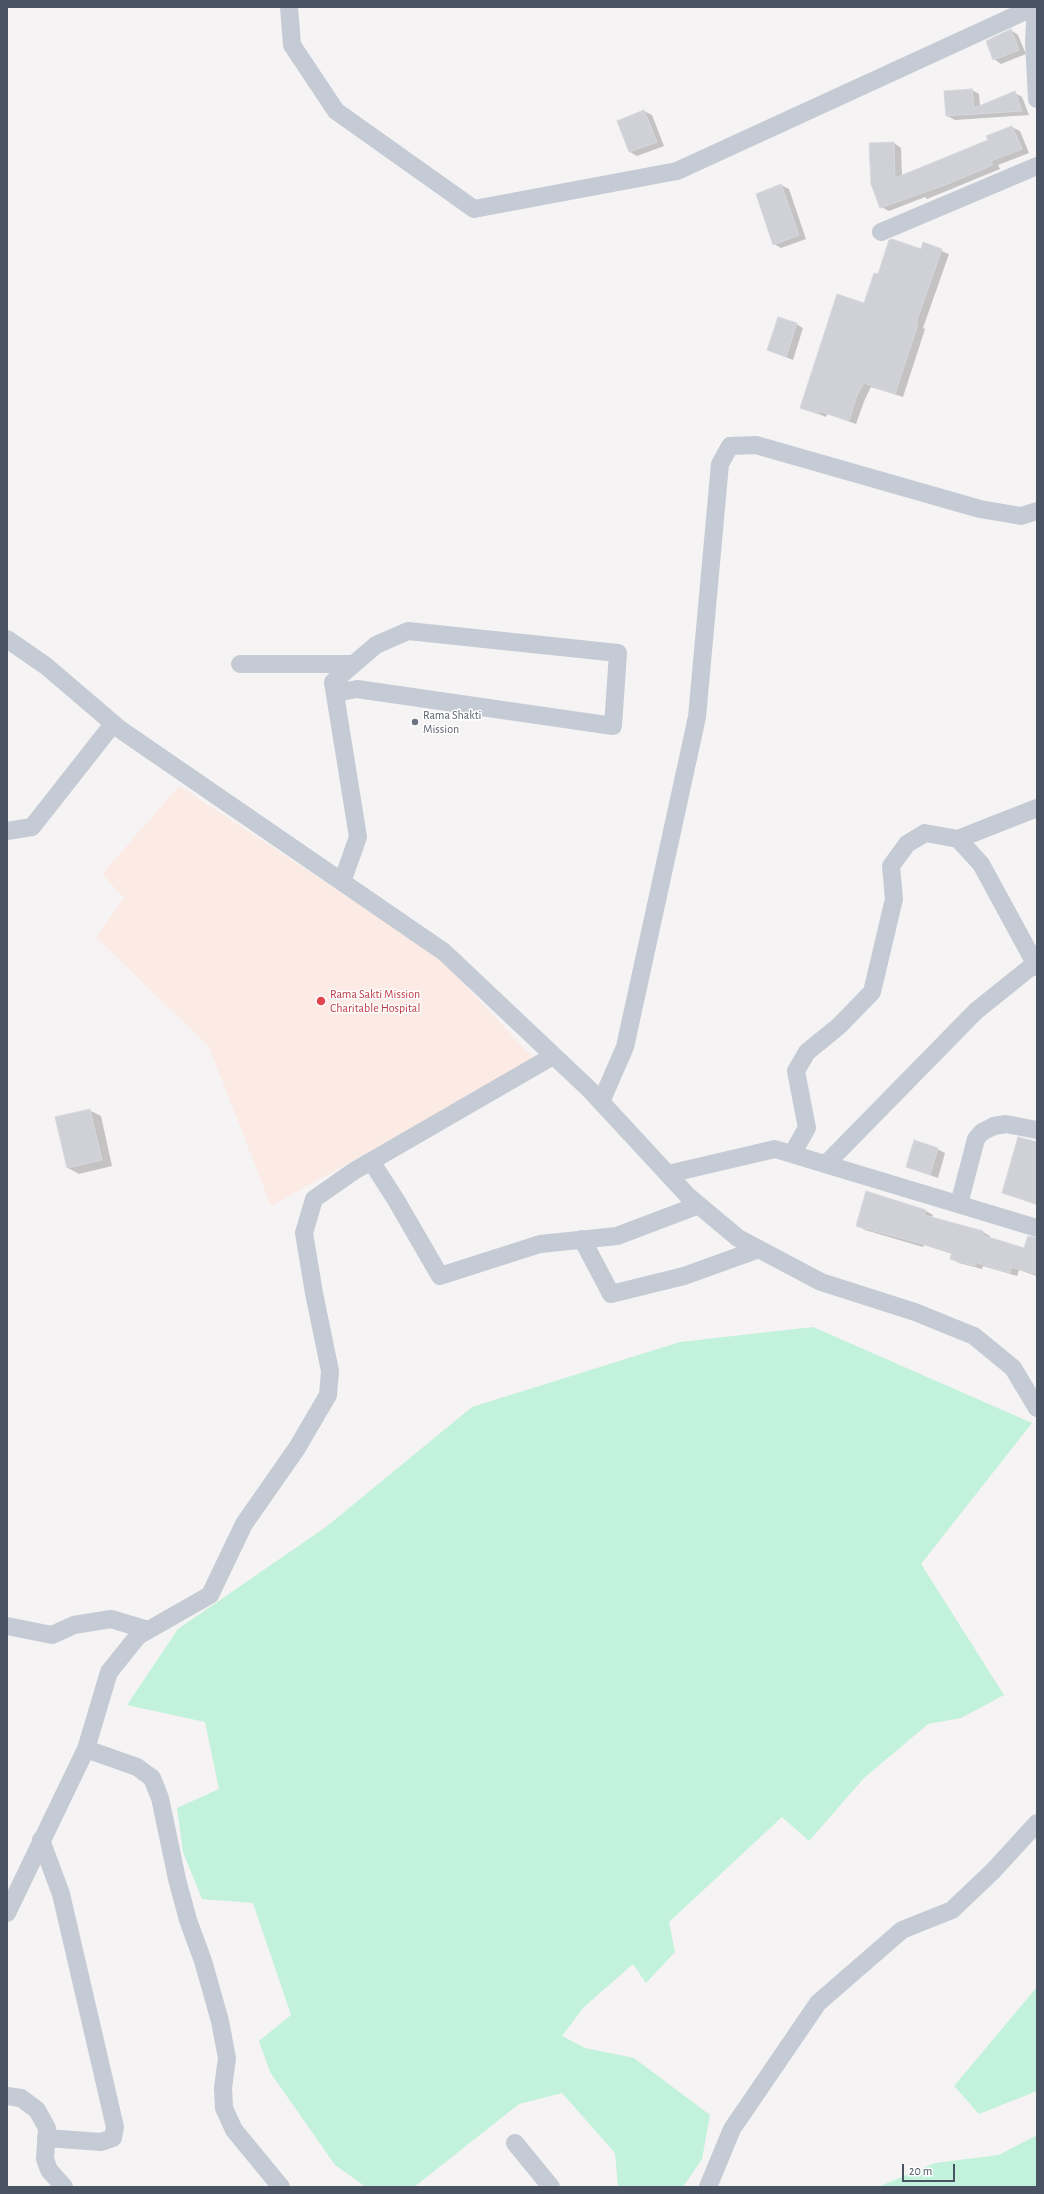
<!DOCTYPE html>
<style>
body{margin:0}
#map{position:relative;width:1044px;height:2194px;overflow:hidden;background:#f5f3f3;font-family:"Alegreya Sans",sans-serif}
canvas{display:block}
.frame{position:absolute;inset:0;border:8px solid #495361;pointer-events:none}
.scale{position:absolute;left:902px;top:2164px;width:53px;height:18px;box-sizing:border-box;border:2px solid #495361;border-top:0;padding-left:5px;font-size:12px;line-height:14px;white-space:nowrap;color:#495361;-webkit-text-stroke:3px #fff;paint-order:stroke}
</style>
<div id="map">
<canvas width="1044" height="2194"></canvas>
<div class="frame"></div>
<div class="scale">20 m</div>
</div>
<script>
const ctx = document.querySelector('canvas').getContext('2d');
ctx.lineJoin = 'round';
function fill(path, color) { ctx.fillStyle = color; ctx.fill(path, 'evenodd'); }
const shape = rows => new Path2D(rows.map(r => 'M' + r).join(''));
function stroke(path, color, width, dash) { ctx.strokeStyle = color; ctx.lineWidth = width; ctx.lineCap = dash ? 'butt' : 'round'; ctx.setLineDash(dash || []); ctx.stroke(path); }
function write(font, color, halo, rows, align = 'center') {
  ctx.font = font + ' "Alegreya Sans",sans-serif'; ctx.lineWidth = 3; ctx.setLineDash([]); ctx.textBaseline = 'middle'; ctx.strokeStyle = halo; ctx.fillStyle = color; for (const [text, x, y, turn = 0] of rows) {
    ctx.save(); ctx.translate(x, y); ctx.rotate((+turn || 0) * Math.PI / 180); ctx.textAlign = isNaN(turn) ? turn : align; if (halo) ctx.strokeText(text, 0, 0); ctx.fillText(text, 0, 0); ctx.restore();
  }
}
const medical = shape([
 [179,786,438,956,535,1060,271,1206,209,1047,96,937,124,898,102,874]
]);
const green = shape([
 [813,1327,1032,1423,921,1564,1004,1695,961,1718,928,1724,864,1778,809,1841,782,1817,669,1922,675,1952,646,1983,633,1964,584,2007,562,2036,585,2048,634,2058,710,2115,702,2159,683,2187,618,2187,615,2153,562,2093,519,2104,414,2187,366,2187,335,2165,270,2072,259,2041,291,2015,253,1903,202,1899,183,1852,177,1808,219,1789,205,1722,127,1705,178,1629,326,1527,472,1407,680,1342],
 [1037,1987,1037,2091,979,2114,954,2086],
 [1037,2135,1037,2187,878,2187,935,2163,999,2155]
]);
const shadow = shape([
 [1011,30,1018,35,1026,54,1001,64,994,59],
 [972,90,979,94,980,106,1015,93,1022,97,1029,115,955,120,947,116],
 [644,111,652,115,664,146,637,156,630,152,618,121],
 [1012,127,1020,131,1029,153,998,165,1000,169,927,199,925,197,889,211,881,207,894,143,901,148,902,176,989,140,988,137],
 [781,185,789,189,806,239,781,248,774,244,757,194],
 [924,244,949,254,923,328,925,329,903,397,871,387,865,399,856,424,827,414,826,417,801,407,865,304,878,275,922,250],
 [796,324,803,328,793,360,768,350],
 [89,1110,101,1116,112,1166,79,1174,68,1168],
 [1037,1144,1037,1205,1003,1193],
 [937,1149,945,1153,938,1178,907,1167],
 [926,1211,933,1215,932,1218,983,1232,990,1236,990,1238,1025,1249,1037,1246,1037,1276,1019,1270,1017,1276,983,1266,982,1269,959,1263,951,1259,953,1254,924,1245,923,1247,865,1230,858,1226]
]);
const building = shape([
 [1011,29,1019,50,993,60,986,41,1011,29],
 [972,89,974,108,1015,91,1022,111,946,116,944,91,972,89],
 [644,110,657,142,629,152,617,121,644,110],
 [1012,126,1022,149,991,161,993,165,945,185,880,208,871,184,869,143,894,142,895,178,988,140,986,136,1012,126],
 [781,184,799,235,773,245,756,194,781,184],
 [892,239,921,249,923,242,942,249,916,323,918,324,895,394,864,383,857,395,849,421,819,411,818,414,800,408,837,294,864,303,874,273,878,274,889,240,892,239],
 [778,317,797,323,786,357,767,350,778,317],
 [90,1109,102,1160,67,1168,55,1117,90,1109],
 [1018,1137,1037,1142,1037,1204,1002,1193,1018,1137],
 [914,1140,938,1148,930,1175,906,1167,914,1140],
 [866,1191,926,1210,924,1215,983,1231,982,1235,1024,1248,1028,1236,1037,1238,1037,1274,1011,1267,1010,1273,975,1262,975,1266,950,1259,952,1252,856,1226,866,1191]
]);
const minor = shape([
 [289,7,292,45,336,111,474,209,677,171,1034,7],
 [1036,7,1034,42,1037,99],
 [881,232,1037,166],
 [7,639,46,666,121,730,444,952,589,1089,689,1197,738,1238,821,1282,915,1312,974,1336,1013,1368,1037,1408],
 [240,664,354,664],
 [335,693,357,689,613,726,618,653,408,631,376,645,333,682,358,837,342,882],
 [7,831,32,827,113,724],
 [958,839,981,864,1037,967],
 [601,1102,625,1047,697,717,720,464,730,446,756,445,980,509,1021,516,1037,511],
 [792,1154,807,1128,796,1071,807,1052,839,1026,872,992,894,899,891,866,907,844,925,833,958,839,1037,808],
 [371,1161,396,1200,440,1276,540,1244,617,1236,699,1205],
 [826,1164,976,1011,1037,962],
 [668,1174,775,1149,1037,1228],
 [959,1204,976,1139,982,1132,994,1126,1006,1124,1037,1130],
 [582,1239,611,1294,684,1276,759,1249],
 [7,1626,52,1635,74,1625,111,1619,148,1630],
 [86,1749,137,1767,152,1778,160,1798,177,1879,188,1920,203,1961,220,2021,227,2058,223,2088,224,2108,234,2130,281,2187],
 [41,1840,61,1894,115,2127,113,2138,101,2142,46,2138],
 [7,1913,86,1749,109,1672,138,1636,210,1595,244,1524,297,1448,328,1395,330,1371,314,1293,304,1233,314,1199,354,1171,553,1056],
 [7,2096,21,2098,37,2110,47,2128,45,2159,49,2170,64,2187],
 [515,2143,551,2187],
 [708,2187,732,2129,818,2003,902,1930,952,1910,993,1871,1037,1823]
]);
const markers = [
 [415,722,4,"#6b7280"],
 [321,1001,5,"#e0444e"]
];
const worshipNames = [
 ["Rama Shakti",423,715],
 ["Mission",423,729]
];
const healthNames = [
 ["Rama Sakti Mission",330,994],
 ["Charitable Hospital",330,1008]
];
fill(medical, '#fcebe5');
fill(green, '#c2f2db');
fill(shadow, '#0003');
fill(building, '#cfd1d7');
stroke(building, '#d7d8de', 1);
stroke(minor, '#c4cbd4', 18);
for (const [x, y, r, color] of markers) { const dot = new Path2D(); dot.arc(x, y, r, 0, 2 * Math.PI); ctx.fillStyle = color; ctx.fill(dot); stroke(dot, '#fff', 1.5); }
write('12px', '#5b616d', '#fff', worshipNames, 'left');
write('12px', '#be3a42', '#fff', healthNames, 'left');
</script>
